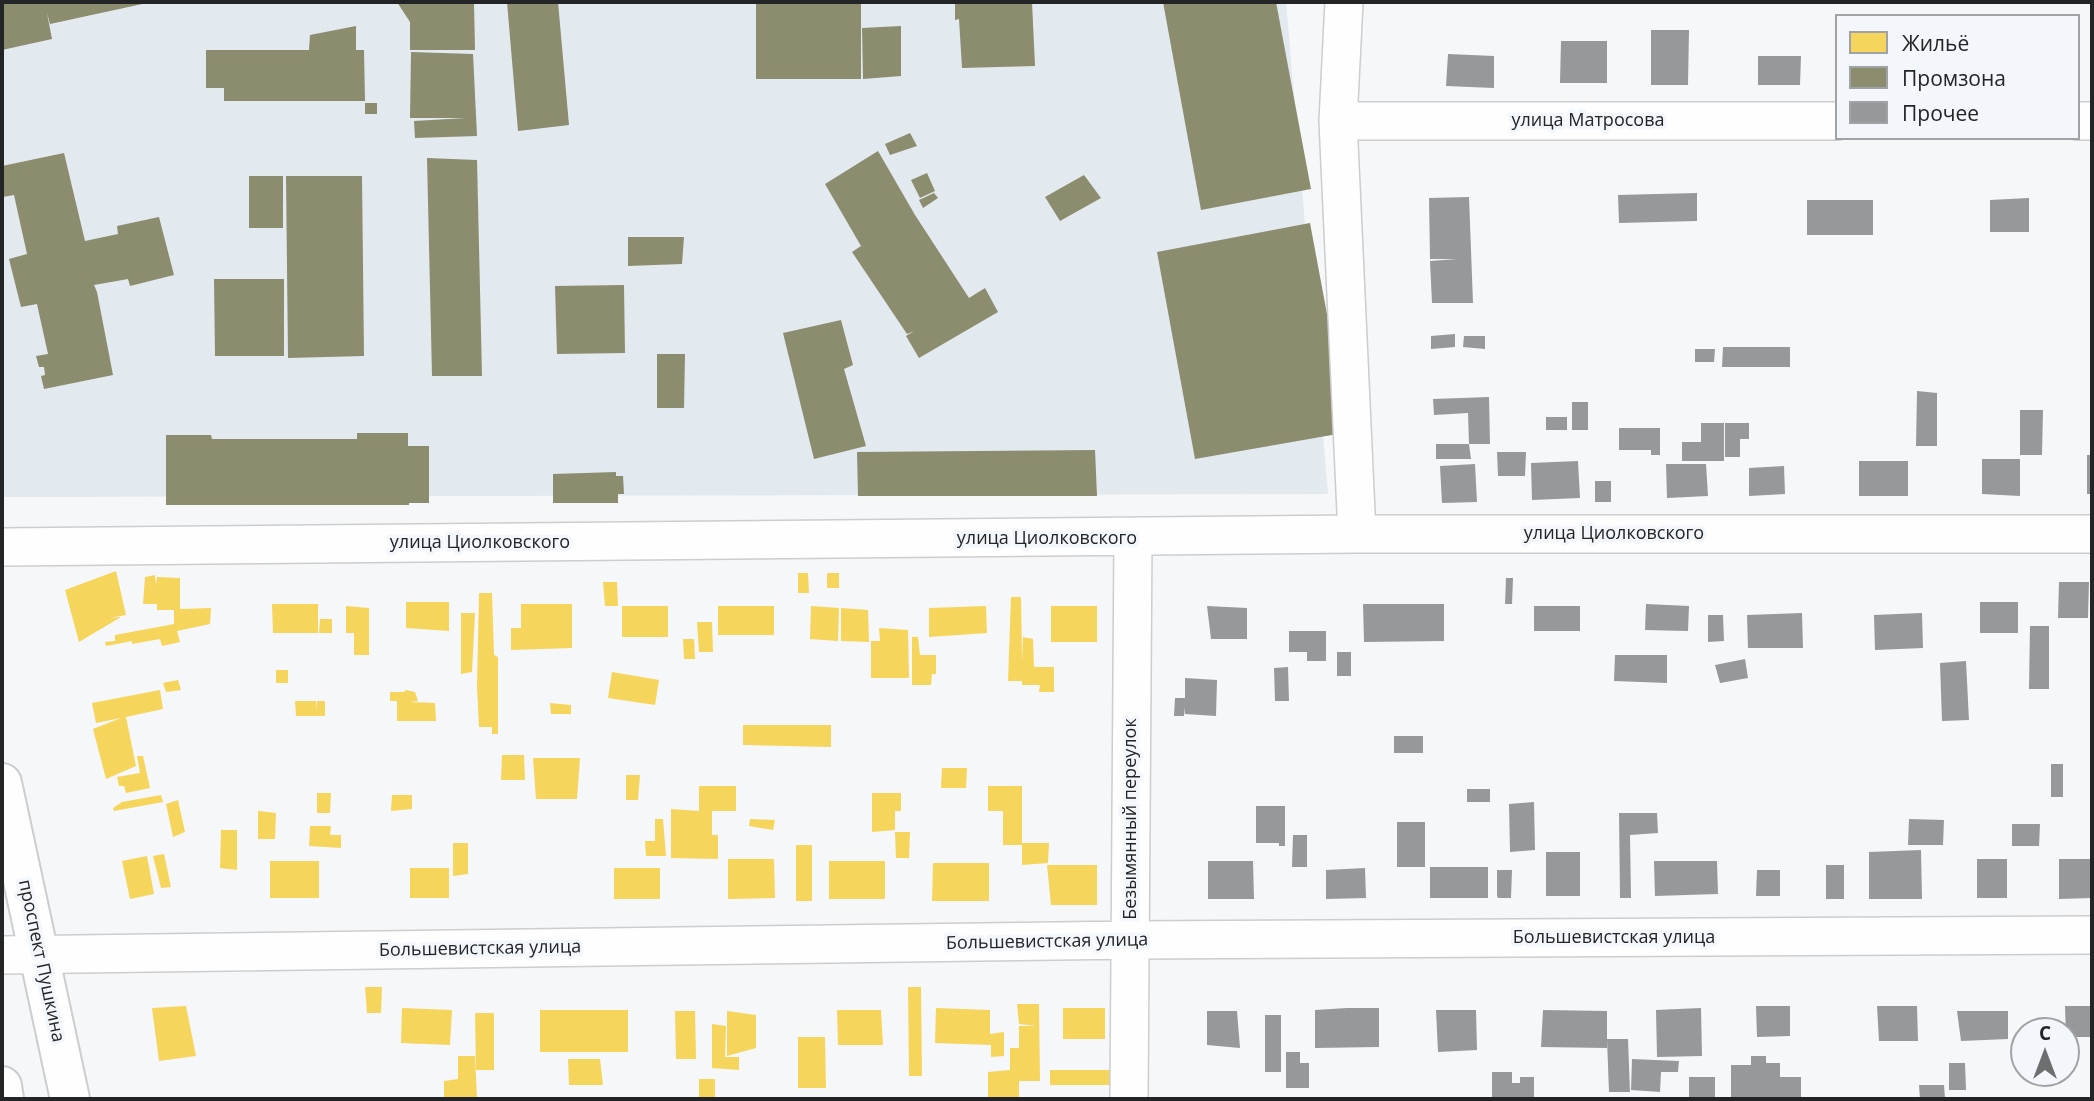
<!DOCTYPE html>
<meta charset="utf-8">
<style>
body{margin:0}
#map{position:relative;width:2094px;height:1101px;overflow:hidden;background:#f5f7f9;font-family:"Open Sans",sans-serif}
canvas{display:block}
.frame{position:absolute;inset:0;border:4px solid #222425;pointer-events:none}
.legend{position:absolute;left:1835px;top:14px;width:245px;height:126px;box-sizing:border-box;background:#f3f7fb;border:2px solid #9fa3a5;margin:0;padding:9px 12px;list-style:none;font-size:21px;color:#222425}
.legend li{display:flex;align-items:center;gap:14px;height:35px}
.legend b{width:35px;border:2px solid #9fa3a5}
.north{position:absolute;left:2010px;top:1017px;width:70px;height:70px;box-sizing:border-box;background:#f3f7fb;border:2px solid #9fa3a5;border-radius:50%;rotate:0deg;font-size:19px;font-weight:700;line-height:28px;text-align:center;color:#222425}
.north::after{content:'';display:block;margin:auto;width:24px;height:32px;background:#6c6e6f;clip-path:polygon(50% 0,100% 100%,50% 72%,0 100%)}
</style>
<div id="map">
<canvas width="2094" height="1101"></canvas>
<div class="frame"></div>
<ul class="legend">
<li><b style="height:19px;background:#f6d55c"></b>Жильё</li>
<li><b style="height:19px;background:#8c8c6e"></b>Промзона</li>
<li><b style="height:19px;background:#979899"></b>Прочее</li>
</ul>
<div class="north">С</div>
</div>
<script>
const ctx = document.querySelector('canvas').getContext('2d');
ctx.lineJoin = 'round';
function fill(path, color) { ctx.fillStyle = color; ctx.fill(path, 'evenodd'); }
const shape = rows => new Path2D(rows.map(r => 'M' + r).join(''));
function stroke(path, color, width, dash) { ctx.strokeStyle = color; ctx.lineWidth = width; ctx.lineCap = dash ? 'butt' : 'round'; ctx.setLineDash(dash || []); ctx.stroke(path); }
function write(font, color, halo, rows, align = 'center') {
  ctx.font = font + ' "Open Sans",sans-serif'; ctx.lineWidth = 7; ctx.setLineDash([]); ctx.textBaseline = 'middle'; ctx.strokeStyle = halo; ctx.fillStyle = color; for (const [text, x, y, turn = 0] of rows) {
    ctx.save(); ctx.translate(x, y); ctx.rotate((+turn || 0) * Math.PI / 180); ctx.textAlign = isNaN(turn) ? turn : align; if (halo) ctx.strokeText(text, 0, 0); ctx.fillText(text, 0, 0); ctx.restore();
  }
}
const built = shape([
 [2,2,1286,2,1328,494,4,497,2,485]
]);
const homes = shape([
 [116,571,126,615,110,618,121,617,79,642,65,590],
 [798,573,808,573,809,593,798,593],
 [827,573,839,573,839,588,827,588],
 [155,575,156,585,157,577,180,578,180,609,211,608,210,624,177,631,180,642,162,646,160,639,132,644,132,641,106,646,105,642,115,641,115,635,174,624,174,610,157,610,157,604,143,604,145,577],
 [603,582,617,582,618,606,605,606],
 [479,593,492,593,494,655,498,657,498,734,492,734,492,727,479,727,477,687],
 [1011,597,1021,597,1022,661,1023,637,1033,639,1034,667,1054,667,1054,692,1039,692,1040,685,1022,685,1022,681,1008,681],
 [406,602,449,602,449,631,406,628],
 [272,604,318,604,318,633,273,633],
 [521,604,572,604,572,648,511,650,511,628,521,628],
 [346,606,369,608,369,655,354,655,354,633,346,633],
 [622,606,668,606,668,637,622,637],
 [718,606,774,606,774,635,718,635],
 [811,606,839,608,838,641,810,639],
 [986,606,987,633,929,637,929,608],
 [1051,606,1097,606,1097,642,1051,642],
 [841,608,868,610,869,642,841,641],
 [461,613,475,613,472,672,461,674],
 [320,619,332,619,332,633,319,633],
 [697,622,712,622,713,652,699,652],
 [879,628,908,630,909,678,871,678,871,641,880,641],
 [912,637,918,637,920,655,936,655,936,674,932,674,931,685,912,685],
 [683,639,694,639,695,659,684,659],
 [276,670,288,670,288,683,276,683],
 [612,672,659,680,655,705,608,698],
 [178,680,181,690,166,692,163,683],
 [160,690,163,709,126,717,136,766,106,779,93,729,121,718,96,723,92,703],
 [406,690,415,692,418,701,410,702,435,703,436,721,397,721,397,701,390,701,390,692,404,692],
 [295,701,316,701,316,710,317,701,325,701,325,716,296,716],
 [550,703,571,705,571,714,551,714],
 [743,725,831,725,831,747,743,745],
 [502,755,524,755,525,780,501,780],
 [137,756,143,756,150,788,126,793,124,786,119,786,117,777,140,773],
 [533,758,580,758,577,799,536,799],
 [942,768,967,768,966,788,941,788],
 [626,775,640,775,638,800,626,800],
 [699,786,736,786,736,811,712,811,712,835,718,835,718,859,671,858,671,809,699,811],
 [988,786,1022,786,1022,843,1049,843,1048,863,1022,865,1022,845,1003,845,1003,811,988,811],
 [317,793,331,793,330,813,317,813],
 [872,793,901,793,901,811,895,811,895,830,872,832],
 [161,795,163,802,114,811,113,808,122,802],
 [392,795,412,795,412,809,391,811],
 [178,800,185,832,173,837,166,804],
 [258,811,276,813,275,839,258,839],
 [655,819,663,819,666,856,646,856,645,841,655,841],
 [750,819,775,820,773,830,749,826],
 [310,826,331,826,330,835,341,835,341,848,309,846],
 [221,830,237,830,237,870,220,868],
 [895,832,910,832,909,858,896,858],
 [453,843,468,843,468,874,453,876],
 [796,845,812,845,812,901,796,901],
 [164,854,171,887,161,888,153,856],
 [147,856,154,894,130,899,122,861],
 [728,859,774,859,775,898,728,899],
 [270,861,319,861,319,898,270,898],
 [829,861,885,861,885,899,829,899],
 [933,863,989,863,989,901,932,901],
 [1047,865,1097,865,1097,905,1051,905],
 [410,868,449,868,449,898,410,898],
 [614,868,660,868,660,899,614,899],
 [365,987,382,987,381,1013,367,1013],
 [908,987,921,987,922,1076,909,1076],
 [1017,1004,1039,1004,1040,1081,1019,1081,1019,1099,988,1099,988,1072,1010,1070,1010,1048,1019,1048,1019,1026,1036,1026,1019,1024],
 [186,1006,196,1056,159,1061,152,1008],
 [402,1008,452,1010,450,1045,401,1043],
 [936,1008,990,1010,990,1034,1004,1032,1004,1056,991,1057,991,1045,935,1043],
 [1063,1008,1105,1008,1105,1039,1063,1039],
 [540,1010,628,1010,628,1052,540,1052],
 [837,1010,881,1010,883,1045,838,1045],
 [675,1011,695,1011,696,1059,676,1059],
 [727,1011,756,1015,756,1048,727,1056],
 [475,1013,494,1013,494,1070,476,1070],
 [712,1024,726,1026,725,1057,739,1057,739,1070,712,1068],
 [798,1037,825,1037,826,1088,798,1088],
 [458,1056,475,1056,477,1099,444,1099,444,1081,458,1079],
 [568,1059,600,1059,603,1085,569,1085],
 [1050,1070,1119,1070,1119,1085,1050,1085],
 [699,1079,715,1079,715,1099,699,1099]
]);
const industry = shape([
 [2,2,147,2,147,3,50,24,47,13,52,39,2,50],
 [397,2,474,2,475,50,410,50,410,22],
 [507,2,558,2,569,125,518,131],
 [756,2,861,2,861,79,756,79],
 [955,2,1032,2,1035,66,962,68,959,19,955,20],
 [1163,2,1276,2,1311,189,1201,210],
 [356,26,356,50,364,50,365,101,224,101,224,88,206,88,206,50,309,50,310,35],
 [901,26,901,76,863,79,862,28],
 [411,52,473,54,477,136,415,138,414,121,466,118,410,118],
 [365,103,377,103,377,114,365,114],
 [910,133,917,146,890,155,885,144],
 [878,151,915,215,969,298,985,288,998,312,919,358,906,336,914,331,907,334,852,252,861,246,825,184],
 [64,153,85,241,118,234,117,226,159,217,174,275,130,286,128,279,94,285,97,292,113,375,44,389,41,376,45,375,44,367,39,367,36,356,48,354,37,304,21,307,9,259,27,254,14,195,3,197,2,192,2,166],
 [427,158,477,160,482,376,432,376],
 [927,173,935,191,920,198,911,180],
 [1084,175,1101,198,1060,221,1045,197],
 [249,176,283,176,283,228,249,228],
 [286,176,362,176,364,356,288,358],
 [934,193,938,198,923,208,919,200],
 [1310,223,1349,432,1195,459,1157,252],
 [628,237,684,237,682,264,628,266],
 [214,279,284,279,284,356,215,356],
 [624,285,625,353,557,354,555,286],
 [841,320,853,365,844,369,866,446,814,459,783,333],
 [657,354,685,354,684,408,657,408],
 [357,433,408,433,408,446,429,446,429,503,409,503,409,505,166,505,166,435,211,435,212,439,357,439],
 [1095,450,1097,496,858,496,857,452],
 [616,472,616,476,623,476,624,494,618,494,618,503,553,503,553,474]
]);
const building = shape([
 [1651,30,1689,30,1688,85,1651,85],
 [1561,41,1607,41,1607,83,1560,83],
 [1448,54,1494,56,1494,88,1446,86],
 [1758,56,1801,56,1800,85,1758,85],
 [1697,193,1697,221,1619,223,1618,195],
 [1469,197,1473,303,1432,303,1430,261,1457,259,1430,259,1429,198],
 [2029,198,2029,232,1990,232,1990,200],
 [1807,200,1873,200,1873,235,1807,235],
 [1455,334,1455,347,1431,349,1431,336],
 [1464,336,1485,336,1485,349,1463,347],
 [1723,347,1790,347,1790,367,1722,367],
 [1695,349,1715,349,1714,362,1695,362],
 [1917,391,1937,393,1937,446,1916,446],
 [1489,397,1490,444,1469,444,1468,413,1434,415,1433,399],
 [1572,402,1588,402,1588,430,1572,430],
 [2020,410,2043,410,2042,455,2020,455],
 [1546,417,1567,417,1567,430,1546,430],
 [1701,423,1724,423,1724,461,1682,461,1682,442,1701,442],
 [1725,423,1749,423,1749,439,1740,439,1740,457,1725,457],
 [1619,428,1660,428,1660,455,1651,455,1651,450,1619,450],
 [1436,444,1469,444,1471,459,1436,459],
 [1497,452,1526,452,1525,476,1498,476],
 [2087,455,2092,455,2092,494,2087,494],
 [1982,459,2020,459,2020,496,1982,494],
 [1578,461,1580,498,1532,500,1531,463],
 [1859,461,1908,461,1908,496,1859,496],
 [1475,464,1477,502,1442,503,1440,466],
 [1666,464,1706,464,1708,496,1667,498],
 [1784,466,1785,494,1749,496,1749,468],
 [1595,481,1611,481,1611,502,1595,502],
 [1506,578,1513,578,1512,604,1505,604],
 [2059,582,2089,582,2088,618,2058,618],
 [1980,602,2018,602,2018,633,1980,633],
 [1363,604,1444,604,1444,641,1364,642],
 [1646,604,1689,606,1688,631,1645,630],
 [1207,606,1247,608,1247,639,1211,639],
 [1534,606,1580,606,1580,631,1534,631],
 [1802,613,1803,648,1748,648,1747,615],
 [1922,613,1923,648,1875,650,1874,615],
 [1708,615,1723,615,1724,641,1708,642],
 [2030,626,2049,626,2049,689,2029,689],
 [1289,631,1326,631,1326,661,1307,661,1307,652,1289,652],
 [1337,652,1351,652,1351,676,1337,676],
 [1615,655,1667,655,1667,683,1614,681],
 [1745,659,1748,678,1720,683,1715,665],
 [1966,661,1969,720,1942,721,1940,663],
 [1288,667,1289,701,1275,701,1274,668],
 [1185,678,1217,680,1216,716,1185,714,1185,707,1184,716,1174,716,1175,698,1185,698],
 [1394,736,1423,736,1423,753,1394,753],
 [2051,764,2063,764,2063,797,2051,797],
 [1467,789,1490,789,1490,802,1467,802],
 [1534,802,1535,850,1510,852,1509,804],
 [1256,806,1285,806,1285,846,1279,846,1279,843,1256,843],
 [1619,813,1657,813,1658,833,1630,835,1631,898,1620,898],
 [1909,819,1944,820,1943,845,1908,845],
 [1397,822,1425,822,1425,867,1397,867],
 [2012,824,2040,824,2039,846,2012,846],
 [1293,835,1307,835,1307,867,1292,867],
 [1921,850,1922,899,1869,899,1869,852],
 [1546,852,1580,852,1580,896,1546,896],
 [1977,859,2007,859,2007,898,1977,898],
 [2059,859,2092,859,2092,898,2059,899],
 [1208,861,1253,861,1254,899,1208,899],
 [1654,861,1717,861,1718,894,1655,896],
 [1826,865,1844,865,1844,899,1826,899],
 [1430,867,1488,867,1488,898,1430,898],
 [1365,868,1366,898,1326,899,1326,870],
 [1497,870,1512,870,1511,898,1498,898,1497,896],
 [1757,870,1780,870,1780,896,1756,896],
 [1756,1006,1790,1006,1790,1036,1757,1037],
 [1877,1006,1917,1006,1918,1041,1879,1041],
 [2065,1006,2092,1006,2092,1037,2066,1037],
 [1347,1008,1379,1008,1379,1047,1315,1048,1315,1010],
 [1701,1008,1702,1056,1657,1057,1656,1010],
 [1436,1010,1476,1010,1477,1050,1438,1052],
 [1543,1010,1607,1011,1607,1048,1541,1047],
 [1207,1011,1237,1011,1240,1048,1207,1045],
 [1957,1011,2008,1011,2008,1039,1961,1041],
 [1265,1015,1281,1015,1281,1072,1265,1072],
 [1607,1039,1628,1039,1630,1092,1609,1092],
 [2066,1050,2069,1050,2070,1068,2066,1069],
 [1286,1052,1300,1052,1300,1063,1309,1063,1309,1088,1286,1088],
 [1751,1056,1766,1056,1766,1063,1780,1063,1780,1077,1801,1077,1801,1099,1731,1099,1731,1065,1751,1065],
 [1632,1059,1679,1061,1678,1072,1661,1072,1660,1092,1631,1090],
 [1949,1063,1965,1063,1966,1090,1949,1090],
 [1492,1072,1512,1072,1512,1083,1520,1083,1520,1077,1534,1077,1534,1099,1492,1099],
 [1689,1077,1715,1077,1715,1098,1689,1098],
 [1919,1085,1944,1085,1945,1099,1920,1099]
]);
const minor = shape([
 [1344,2,1338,121,1357,534],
 [1338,121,1837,121],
 [2078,121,2092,121],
 [2,547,1357,534,2092,534],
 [2,955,1131,940,2092,935],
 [1129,1099,1133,538]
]);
const major = shape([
 [2,783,70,1099],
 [2,1086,4,1099]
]);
const streetNames = [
 ["улица Матросова",1588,121],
 ["улица Циолковского",1614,534],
 ["улица Циолковского",1047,539],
 ["улица Циолковского",480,543],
 ["Безымянный переулок",1131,819,-90],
 ["Большевистская улица",1614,938],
 ["Большевистская улица",1047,942,-1],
 ["Большевистская улица",480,949,-1],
 ["проспект Пушкина",41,961,78]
];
fill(built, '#e2e9ef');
fill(homes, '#f6d55c');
fill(industry, '#8c8c6e');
fill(building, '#979899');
stroke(minor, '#cccdcf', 40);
stroke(major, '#cccdcf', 42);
stroke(minor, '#fefefe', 37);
stroke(major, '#fefefe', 38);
write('18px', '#222425', '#f3f7fb', streetNames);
</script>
